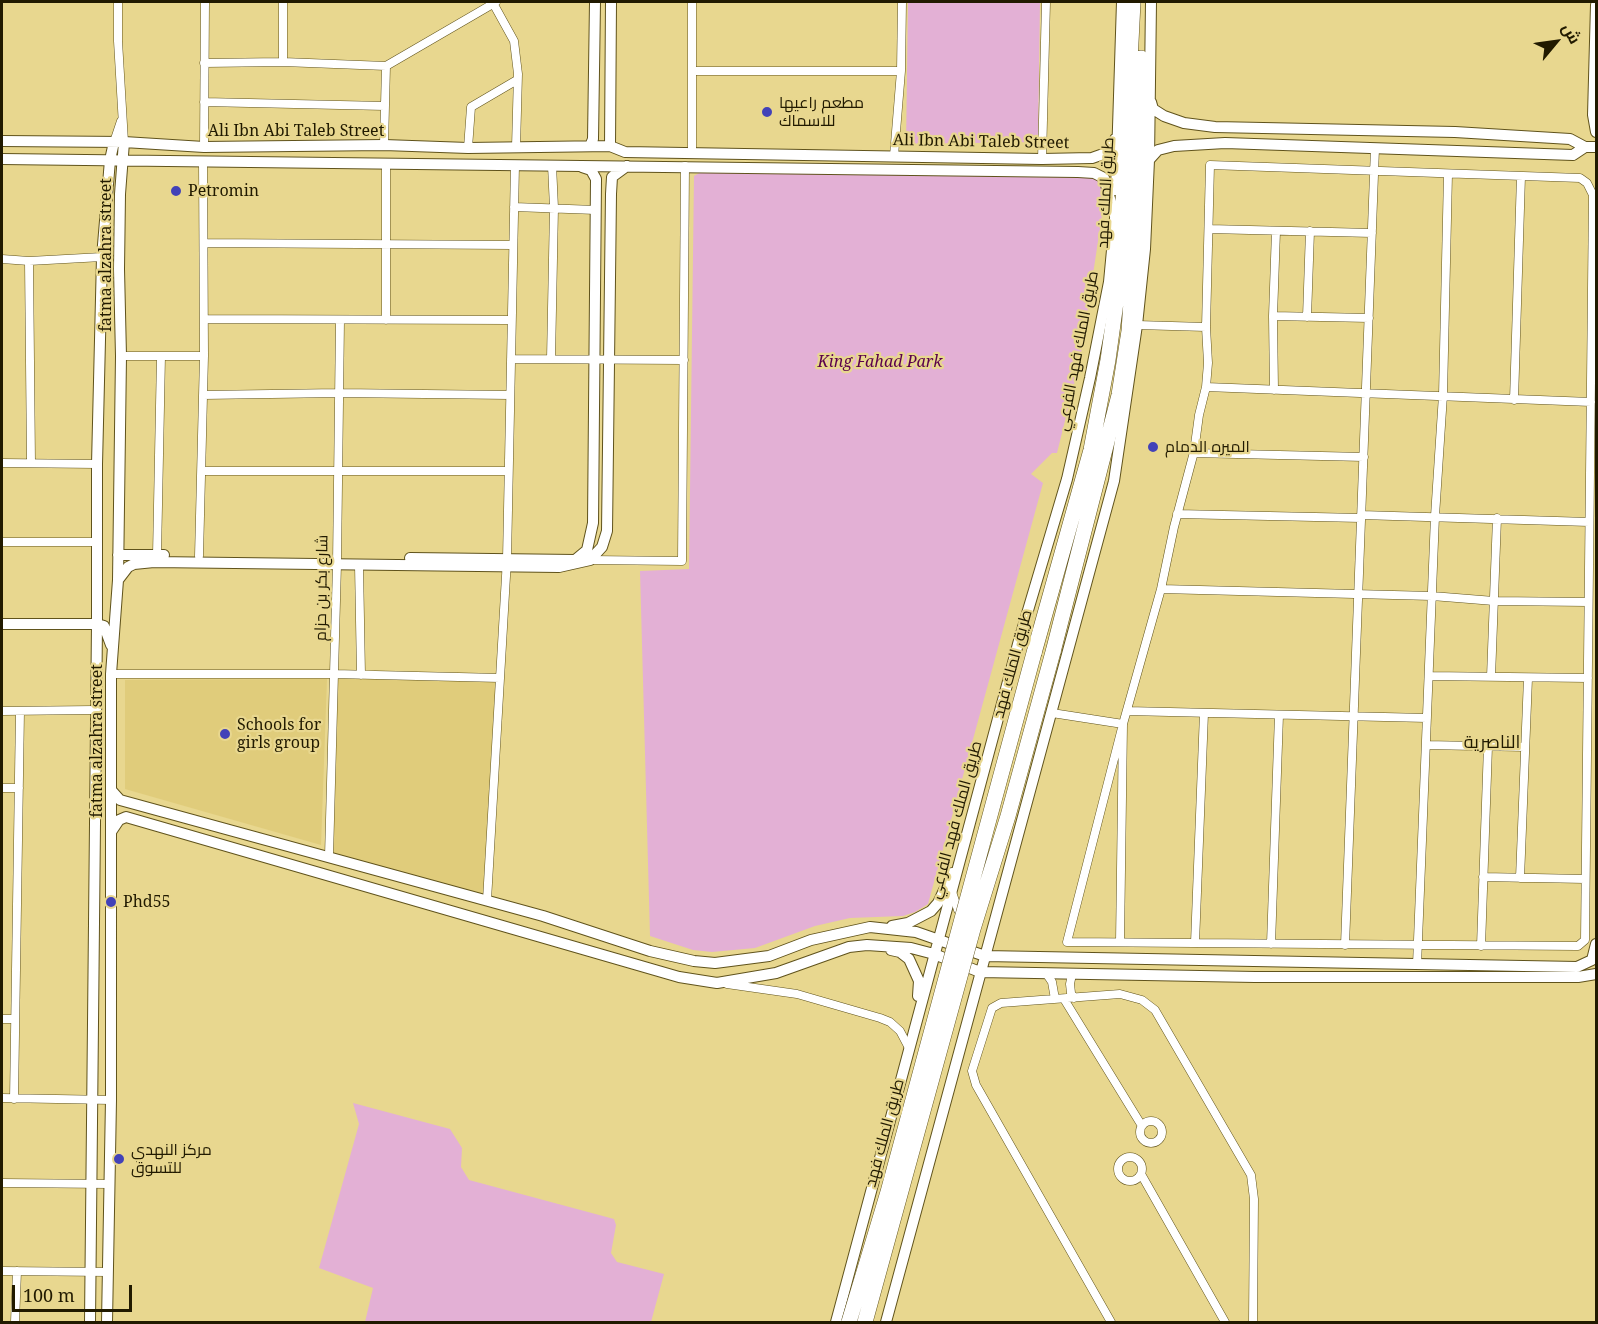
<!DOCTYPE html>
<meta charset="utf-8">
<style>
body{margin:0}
#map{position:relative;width:1598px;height:1324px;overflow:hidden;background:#e8d78f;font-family:"Noto Serif",Cairo,serif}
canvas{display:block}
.frame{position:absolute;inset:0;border:3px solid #211a00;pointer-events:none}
.north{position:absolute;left:1526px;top:12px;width:60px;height:60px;-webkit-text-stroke:4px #e8d78f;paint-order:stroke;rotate:61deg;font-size:16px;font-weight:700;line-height:24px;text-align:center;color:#211a00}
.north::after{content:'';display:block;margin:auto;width:21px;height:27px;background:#211a00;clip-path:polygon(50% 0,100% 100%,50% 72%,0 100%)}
.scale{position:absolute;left:12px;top:1285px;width:120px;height:27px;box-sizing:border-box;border:3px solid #211a00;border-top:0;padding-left:8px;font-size:18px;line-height:21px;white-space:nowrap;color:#211a00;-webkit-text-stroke:4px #e8d78f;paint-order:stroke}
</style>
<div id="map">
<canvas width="1598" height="1324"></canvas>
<div class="frame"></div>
<div class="north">ش</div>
<div class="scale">100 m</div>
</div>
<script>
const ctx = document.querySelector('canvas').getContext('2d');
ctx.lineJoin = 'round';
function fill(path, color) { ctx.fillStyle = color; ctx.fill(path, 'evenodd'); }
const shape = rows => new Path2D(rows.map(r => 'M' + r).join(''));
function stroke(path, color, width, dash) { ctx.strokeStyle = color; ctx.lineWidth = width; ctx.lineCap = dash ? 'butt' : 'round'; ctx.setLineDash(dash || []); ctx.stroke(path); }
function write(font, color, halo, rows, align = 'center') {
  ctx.font = font + ' "Noto Serif",Cairo,serif'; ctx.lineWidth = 4.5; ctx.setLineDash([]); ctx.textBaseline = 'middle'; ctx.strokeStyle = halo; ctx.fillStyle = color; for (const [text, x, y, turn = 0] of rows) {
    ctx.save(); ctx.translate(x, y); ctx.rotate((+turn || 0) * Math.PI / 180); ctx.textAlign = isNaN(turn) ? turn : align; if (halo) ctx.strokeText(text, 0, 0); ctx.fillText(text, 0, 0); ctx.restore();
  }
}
const built = shape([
 [334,674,500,678,487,900,329,856],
 [327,679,321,845,125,789,125,680]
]);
const green = shape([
 [908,2,1040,2,1038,142,906,144],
 [703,171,1094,176,1099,178,1105,195,1080,360,1057,453,1052,453,1031,474,1043,483,928,904,915,912,903,916,850,918,815,926,755,948,712,952,693,950,650,936,640,571,689,569,694,176],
 [353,1103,450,1129,462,1148,461,1167,469,1180,614,1219,616,1225,611,1253,617,1262,664,1274,651,1322,365,1322,373,1288,319,1268,359,1124]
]);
const street = shape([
 [118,2,118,41,124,142],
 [493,3,514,41,518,74,516,147],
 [283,62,283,2],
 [204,63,283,62,386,66,496,2],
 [692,71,901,71],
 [204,102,385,106],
 [114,142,121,121],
 [384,145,386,66],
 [204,147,205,2],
 [468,148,471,107,517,80],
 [692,152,692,2],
 [894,156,901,71,902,2],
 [1042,159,1046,2],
 [386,164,386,320],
 [1210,165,1580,178,1587,183,1593,195,1585,940,1578,946,1067,942,1123,724,1161,589,1174,527,1194,452,1199,415,1206,387,1208,363,1206,327,1210,165],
 [514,207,596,210],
 [1209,229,1372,233],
 [204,243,513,245],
 [2,259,29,261,102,257],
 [29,261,31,463],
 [1273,316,1369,318],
 [1307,317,1310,231],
 [204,319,511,320],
 [1137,325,1206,327],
 [121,356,204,356],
 [511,359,684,360],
 [551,359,554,208,552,165],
 [1206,387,1591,402],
 [1274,390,1273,316,1276,231],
 [203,395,339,393,510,395],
 [1514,400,1521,176],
 [1194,453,1364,457],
 [2,463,97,464],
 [202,471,508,471],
 [1177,514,1361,518],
 [1361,515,1589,522],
 [2,542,97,542],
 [157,555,161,356],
 [199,556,204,356,203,161],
 [590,560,682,561,685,166],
 [359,565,361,675],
 [1161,589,1432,596,1494,601,1588,602],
 [111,674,334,674,500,678],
 [1429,676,1588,678],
 [1491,677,1497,518],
 [2,711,95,710],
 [1127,711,1427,718],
 [1052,713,1123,724,1120,942],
 [1426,745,1525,747],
 [2,788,19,788],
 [329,856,337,564,340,320],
 [1483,877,1585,879],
 [1520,878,1528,678],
 [952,892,958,910,964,912],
 [487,900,507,559,515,165],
 [1195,943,1204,713],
 [1271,944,1279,715],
 [1345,945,1375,148],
 [1481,946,1488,746],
 [1417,965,1435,516,1443,395,1448,174],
 [1046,973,1052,982,1055,999],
 [1072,974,1070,984,1071,993,1074,998],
 [727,984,797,994,880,1018,890,1022,900,1031,909,1048],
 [1064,999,1142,1126],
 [2,1019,15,1019],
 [2,1098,111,1100],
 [14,1099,20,711],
 '1140 1132a11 11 0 1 1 22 0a11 11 0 1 1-22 0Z',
 '1118 1169a12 12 0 1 1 24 0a12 12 0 1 1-24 0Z',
 [1141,1174,1225,1322],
 [2,1183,109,1184],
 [2,1271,108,1272],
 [15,1322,17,1271],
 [1111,1322,976,1085,972,1071,992,1008,1001,1003,1120,994,1142,1000,1155,1010,1251,1175,1254,1199,1253,1322]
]);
const secondary = shape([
 [1596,5,1593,115,1596,132],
 [1151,102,1153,109,1164,116,1184,123,1215,127,1455,132,1570,139,1585,147,1596,147],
 [2,141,124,142,204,147,384,145,468,148,610,146,625,152,1042,159,1092,158,1109,152,1115,139],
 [590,146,593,139,595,2],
 [610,146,611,2],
 [2,159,1078,172,1094,173,1104,178,1115,216],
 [1149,160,1158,150,1174,146,1225,143,1573,155,1585,147],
 [1116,190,1122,2],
 [118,555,164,555],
 [410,558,575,560,587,550,593,523,596,179,591,170,582,167],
 [118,580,128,567,134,564,154,562,559,567,590,560,602,547,607,531,611,194,612,177,627,166],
 [2,624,97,624,104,626,111,645],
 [111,790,120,800,543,916,650,951,694,961,715,963,769,956,811,940,870,927,916,932,985,956,1577,967,1592,960,1596,944],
 [111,832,119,820,126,817,679,977,717,983,776,973,849,947,867,945,911,948,934,954,980,972,1255,977,1578,977,1596,974],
 [892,926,908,923,931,911,938,903,952,873],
 [891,950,900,952,909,959,919,981,918,996],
 [90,1322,97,624,97,464,102,257,110,160,114,142],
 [107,1322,111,1100,111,674,118,580,121,356,119,269,120,194,124,142],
 [836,1322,1018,644,1067,479,1090,378,1109,282,1115,218],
 [886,1322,1114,481,1137,325,1145,249,1149,160,1151,2]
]);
const highway = shape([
 [1053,652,1119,395,1129,331,1138,195,1141,58],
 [1034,653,1091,450,1108,360,1119,281,1133,2]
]);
const highwayBridge = shape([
 [849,1322,888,1192,1034,653],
 [865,1322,973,929,1008,816,1053,652]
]);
const markers = [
 [767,112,6,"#4242b8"],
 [176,191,6,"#4242b8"],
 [1153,447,6,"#4242b8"],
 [225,734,6,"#4242b8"],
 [111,902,6,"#4242b8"],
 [119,1159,6,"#4242b8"]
];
const poiNames = [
 ["مطعم راعيها",779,103],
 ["للاسماك",779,121],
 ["Petromin",188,191],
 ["الميره الدمام",1165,447],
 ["Schools for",237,725],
 ["girls group",237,743],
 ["Phd55",123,902],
 ["مركز النهدي",131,1150],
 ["للتسوق",131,1168]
];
const streetNames = [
 ["Ali Ibn Abi Taleb Street",296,131],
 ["Ali Ibn Abi Taleb Street",981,142,1],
 ["طريق الملك فهد",1106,193,-87],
 ["fatma alzahra street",106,255,-90],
 ["طريق الملك فهد الفرعي",1078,351,-79],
 ["شارع بكر بن حزام",322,588,-89],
 ["طريق الملك فهد",1013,664,-75],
 ["fatma alzahra street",97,741,-90],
 ["طريق الملك فهد الفرعي",956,820,-75],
 ["طريق الملك فهد",885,1133,-75]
];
const parkNames = [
 ["King Fahad Park",880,362]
];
const neighbourhoodNames = [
 ["الناصرية",1492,743]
];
fill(built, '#e0cc7b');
fill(green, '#e3b0d5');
stroke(street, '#60531c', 9);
stroke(secondary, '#60531c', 12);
stroke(highway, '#60531c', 16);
stroke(street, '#fff', 8);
stroke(secondary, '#fff', 10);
stroke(highway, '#fff', 15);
stroke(highwayBridge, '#60531c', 16, []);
stroke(highwayBridge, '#fff', 15);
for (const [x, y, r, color] of markers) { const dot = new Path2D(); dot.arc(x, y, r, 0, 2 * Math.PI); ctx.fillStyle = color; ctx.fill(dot); stroke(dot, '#e8d78f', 2); }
write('16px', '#211a00', '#e8d78f', poiNames, 'left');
write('16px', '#211a00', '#e8d78f', streetNames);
write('italic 16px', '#5a014c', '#e8d78f', parkNames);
write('18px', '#211a00', '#e8d78f', neighbourhoodNames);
</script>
